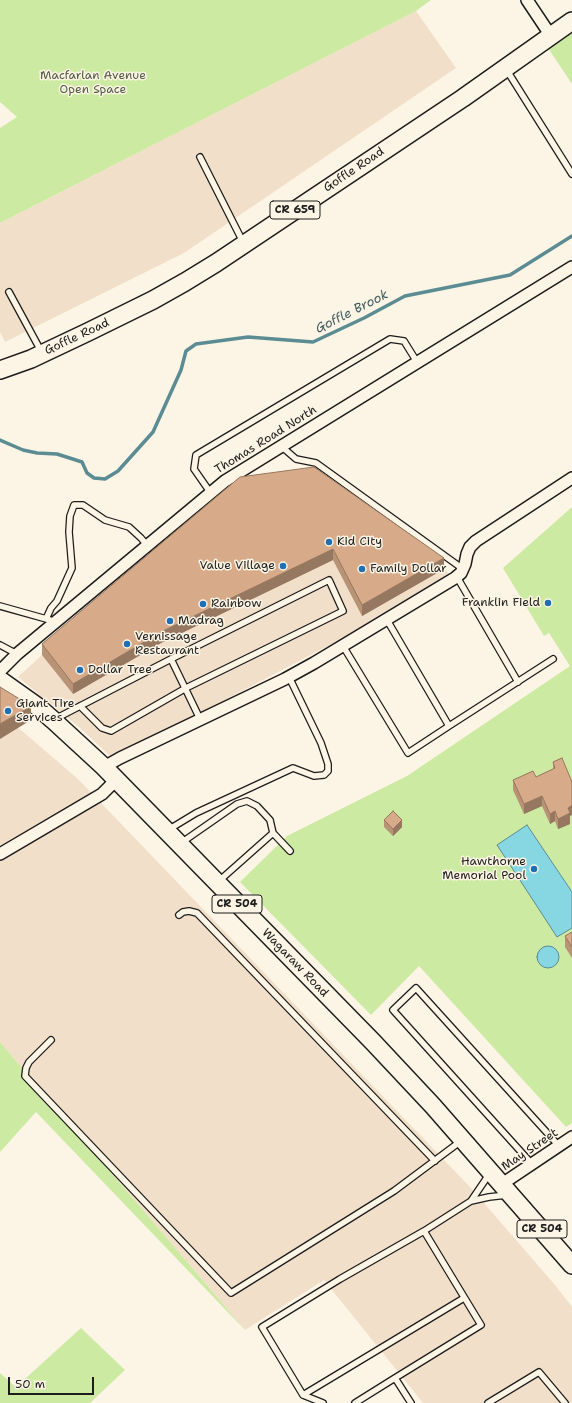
<!DOCTYPE html>
<style>
body{margin:0}
#map{position:relative;width:572px;height:1403px;overflow:hidden;background:#fcf5e5;font-family:"Shantell Sans",sans-serif}
canvas{display:block}
.scale{position:absolute;left:8px;top:1377px;width:86px;height:18px;box-sizing:border-box;border:2px solid #1c1c1c;border-top:0;padding-left:5px;font-size:12px;line-height:14px;white-space:nowrap;color:#1c1c1c;-webkit-text-stroke:3px #fcf5e5;paint-order:stroke}
</style>
<div id="map">
<canvas width="572" height="1403"></canvas>
<div class="scale">50 m</div>
</div>
<script>
const ctx = document.querySelector('canvas').getContext('2d');
ctx.lineJoin = 'round';
function fill(path, color) { ctx.fillStyle = color; ctx.fill(path, 'evenodd'); }
const shape = rows => new Path2D(rows.map(r => 'M' + r).join(''));
function stroke(path, color, width, dash) { ctx.strokeStyle = color; ctx.lineWidth = width; ctx.lineCap = dash ? 'butt' : 'round'; ctx.setLineDash(dash || []); ctx.stroke(path); }
function write(font, color, halo, rows, align = 'center') {
  ctx.font = font + ' "Shantell Sans",sans-serif'; ctx.lineWidth = 3; ctx.setLineDash([]); ctx.textBaseline = 'middle'; ctx.strokeStyle = halo; ctx.fillStyle = color; for (const [text, x, y, turn = 0] of rows) {
    ctx.save(); ctx.translate(x, y); ctx.rotate((+turn || 0) * Math.PI / 180); ctx.textAlign = isNaN(turn) ? turn : align; if (halo) ctx.strokeText(text, 0, 0); ctx.fillText(text, 0, 0); ctx.restore();
  }
}
const built = shape([
 [416,11,456,68,184,253,5,342,0,332,0,223],
 [240,488,444,569,451,575,364,627,198,714,110,756,79,727,18,677,42,655],
 [0,712,78,779,471,1188,555,1285,572,1307,572,1403,423,1403,324,1280,245,1330,0,1042]
]);
const green = shape([
 [0,0,431,0,416,11,0,223,0,128,17,117,0,102],
 [572,32,572,84,548,48],
 [572,507,572,1123,566,1127,419,966,371,1015,240,882,287,836,407,776,570,666,549,633,544,636,503,568],
 [0,1042,245,1330,36,1112,0,1152],
 [81,1328,125,1370,90,1403,0,1403,0,1373,16,1387]
]);
const water = shape([
 [527,825,572,892,572,928,557,937,497,845,527,825],
 '537 957a11 11 0 1 1 22 0a11 11 0 1 1-22 0Z'
]);
const stream = shape([
 [0,440,23,450,37,453,57,454,82,462,87,473,94,478,105,479,118,471,153,432,181,370,186,351,196,344,248,337,313,342,364,318,405,296,510,275,572,236]
]);
const service = shape([
 [506,69,572,174],
 [200,157,243,242],
 [9,292,41,351],
 [281,446,296,459,316,463,463,569],
 [210,492,194,469,196,455,390,339,404,341,417,362],
 [457,577,518,682],
 [0,606,50,620],
 [46,619,51,608,57,601,72,568,69,532,70,516,74,505,83,505,105,520,129,527,141,538,147,545],
 [0,645,17,654],
 [343,646,408,753,449,726,387,620],
 [171,659,200,719],
 [55,719,171,659,329,580,343,611,186,688,111,731,102,728,80,706],
 [449,726,553,659],
 [168,830,196,813,293,768,314,776,324,775,328,771,328,764,321,743,289,677],
 [273,833,290,851],
 [181,843,237,804,247,801,257,806,270,820,273,833,219,881],
 [179,915,183,912,189,911,197,913,435,1161],
 [51,1040,29,1062,26,1068,25,1076,231,1293,394,1191,461,1141],
 [532,1164,393,1010,416,988,559,1146],
 [471,1201,490,1173],
 [303,1395,464,1298],
 [323,1403,303,1395,262,1327,340,1279,424,1231],
 [355,1403,395,1378],
 [411,1403,395,1378,481,1325,424,1231,471,1201,489,1197,507,1195],
 [488,1403,539,1372,565,1403]
]);
const minor = shape([
 [527,0,551,36],
 [0,671,17,654,225,481,572,267],
 [104,767,120,758,285,679,314,663,455,578,461,573,465,564,467,554,470,547,476,541,572,478],
 [0,854,102,794,116,780],
 [502,1184,572,1137]
]);
const primary = shape([
 [0,370,31,359,88,332,153,300,185,282,216,263,463,98,572,21],
 [0,680,38,707,53,720,104,767,373,1042,433,1106,572,1265]
]);
const wall = shape([
 [240,477,444,569,362,616,333,560,161,643,73,694,42,655,42,644],
 [562,758,570,816,570,824,558,829,555,821,550,824,542,806,524,814,513,790,513,780,536,777,553,769,553,762],
 [384,820,402,827,393,836,384,827],
 [572,932,572,958,565,947,565,936]
]);
const shadedWall = shape([
 [333,549,333,560,161,643,73,694,73,684,161,632],
 [444,558,444,569,362,616,362,605],
 [31,706,31,720,0,739,0,724],
 [542,796,542,806,524,814,524,804],
 [572,805,572,815,570,816,570,824,558,829,558,819,568,808],
 [555,811,555,821,550,824,550,814],
 [402,820,402,827,393,836,393,829]
]);
const building = shape([
 [314,467,444,558,362,605,333,549,161,632,73,684,42,644,240,477,314,467],
 [0,687,31,706,0,724,0,687],
 [562,758,572,782,572,805,568,808,570,813,558,819,555,811,550,814,542,796,524,804,513,780,533,771,536,777,555,768,553,762,562,758],
 [393,811,402,820,393,829,384,820,393,811],
 [572,932,572,947,565,936,572,932]
]);
const markers = [
 [329,542,4,"#1f6fb2"],
 [283,566,4,"#1f6fb2"],
 [362,569,4,"#1f6fb2"],
 [548,603,4,"#1f6fb2"],
 [203,604,4,"#1f6fb2"],
 [170,621,4,"#1f6fb2"],
 [127,644,4,"#1f6fb2"],
 [80,670,4,"#1f6fb2"],
 [8,711,4,"#1f6fb2"],
 [534,869,4,"#1f6fb2"]
];
const shields = [
 [295,210,50],
 [237,904,50],
 [542,1229,50]
];
const shieldNames = [
 ["CR 659",295,210],
 ["CR 504",237,904],
 ["CR 504",542,1229]
];
const parkNames = [
 ["Macfarlan Avenue",93,76],
 ["Open Space",93,90]
];
const streetNames = [
 ["Goffle Road",354,170,-34],
 ["Goffle Road",77,337,-25],
 ["Thomas Road North",266,440,-32],
 ["Wagaraw Road",295,963,46],
 ["May Street",530,1150,-34]
];
const poiNames = [
 ["Kid City",337,542],
 ["Value Village",275,566,"right"],
 ["Family Dollar",370,569],
 ["Franklin Field",540,603,"right"],
 ["Rainbow",211,604],
 ["Madrag",178,621],
 ["Vernissage",135,637],
 ["Restaurant",135,651],
 ["Dollar Tree",88,670],
 ["Giant Tire",16,704],
 ["Services",16,718],
 ["Hawthorne",526,862,"right"],
 ["Memorial Pool",526,876,"right"]
];
const waterNames = [
 ["Goffle Brook",352,312,-27]
];
fill(built, '#f1dfc9');
fill(green, '#cceaa1');
fill(water, '#87d7e3');
stroke(water, '#5c8c93', 1);
stroke(stream, '#5c8c93', 3.5);
stroke(service, '#1c1c1c', 8);
stroke(minor, '#1c1c1c', 14);
stroke(primary, '#1c1c1c', 20);
stroke(service, '#fcf5e5', 5.5);
stroke(minor, '#fcf5e5', 11);
stroke(primary, '#fcf5e5', 17);
fill(wall, '#b99376');
fill(shadedWall, '#967860');
fill(building, '#d7ab89');
stroke(building, '#967860', 1);
for (const [x, y, r, color] of markers) { const dot = new Path2D(); dot.arc(x, y, r, 0, 2 * Math.PI); ctx.fillStyle = color; ctx.fill(dot); stroke(dot, '#fcf5e5', 1.5); }
for (const [x, y, w] of shields) { const box = new Path2D(); box.roundRect(x - w / 2, y - 9, w, 18, 3); ctx.fillStyle = '#fcf5e5'; ctx.fill(box); stroke(box, '#1c1c1c', 1); }
write('bold 11px', '#1c1c1c', null, shieldNames);
write('12px', '#515a44', '#fcf5e5', parkNames);
write('12px', '#1c1c1c', '#fcf5e5', streetNames);
write('12px', '#1c1c1c', '#fcf5e5', poiNames, 'left');
write('italic 13px', '#415d62', '#fcf5e5', waterNames);
</script>
